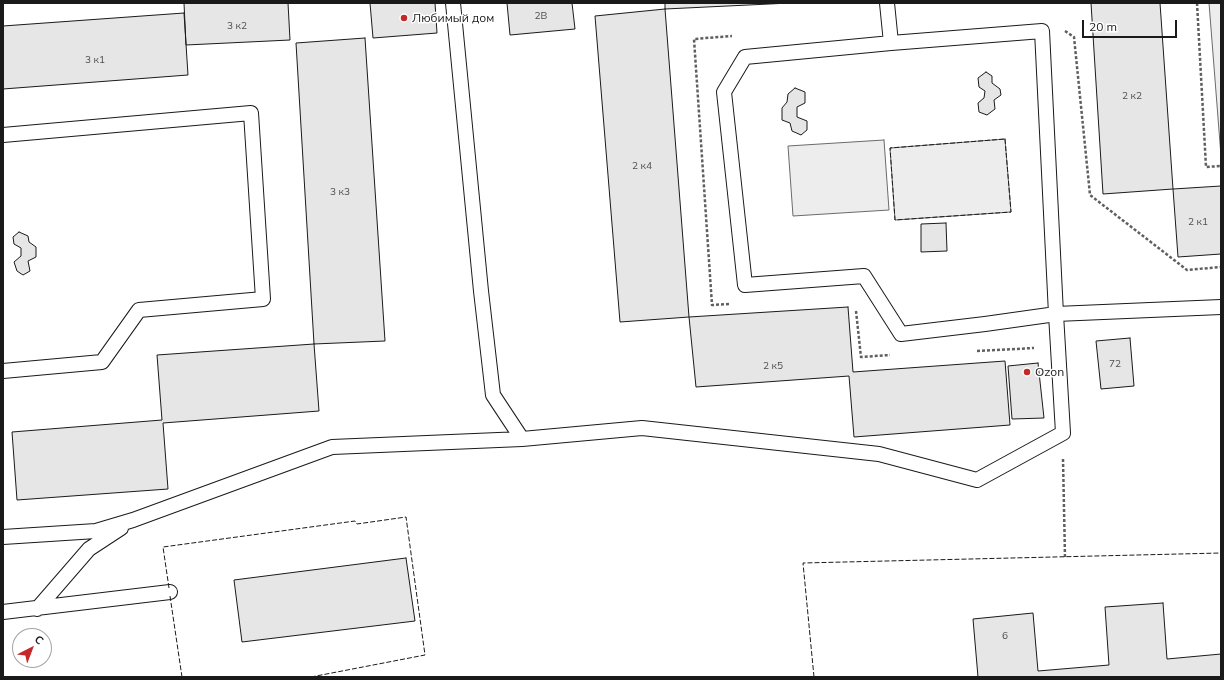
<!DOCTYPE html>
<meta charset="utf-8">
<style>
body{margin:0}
#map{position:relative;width:1224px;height:680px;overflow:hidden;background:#fff;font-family:Mulish,sans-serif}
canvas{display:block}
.frame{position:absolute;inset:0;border:4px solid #1a1a1a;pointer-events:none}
.north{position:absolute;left:12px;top:628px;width:40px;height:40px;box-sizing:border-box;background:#fff;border:1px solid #a3a3a3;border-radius:50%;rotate:42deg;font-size:11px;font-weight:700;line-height:16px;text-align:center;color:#1a1a1a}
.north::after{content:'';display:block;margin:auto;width:14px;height:18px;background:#c62828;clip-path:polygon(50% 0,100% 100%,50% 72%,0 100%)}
.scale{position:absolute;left:1082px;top:20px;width:95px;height:18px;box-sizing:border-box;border:2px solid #1a1a1a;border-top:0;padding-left:5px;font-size:12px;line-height:14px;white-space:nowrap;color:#1a1a1a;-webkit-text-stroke:3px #fff;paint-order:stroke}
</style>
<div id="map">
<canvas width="1224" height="680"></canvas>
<div class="frame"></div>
<div class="north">С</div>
<div class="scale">20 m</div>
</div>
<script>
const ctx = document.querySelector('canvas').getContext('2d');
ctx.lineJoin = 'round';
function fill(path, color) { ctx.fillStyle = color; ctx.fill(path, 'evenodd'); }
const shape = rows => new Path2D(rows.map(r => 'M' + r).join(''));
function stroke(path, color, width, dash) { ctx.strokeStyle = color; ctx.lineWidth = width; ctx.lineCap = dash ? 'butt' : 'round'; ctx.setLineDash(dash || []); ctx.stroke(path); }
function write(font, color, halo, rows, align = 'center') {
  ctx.font = font + ' Mulish,sans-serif'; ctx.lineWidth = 3; ctx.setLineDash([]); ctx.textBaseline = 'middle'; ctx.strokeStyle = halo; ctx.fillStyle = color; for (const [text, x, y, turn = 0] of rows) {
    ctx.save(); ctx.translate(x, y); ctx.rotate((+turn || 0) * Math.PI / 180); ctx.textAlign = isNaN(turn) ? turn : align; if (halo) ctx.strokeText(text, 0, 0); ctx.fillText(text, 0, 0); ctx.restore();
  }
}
const built = shape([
 [1209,3,1221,3,1221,156,1209,3],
 [1005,139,1011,212,895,220,890,148,1005,139],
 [884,140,889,210,793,216,788,146,884,140]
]);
const building = shape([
 [184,3,288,3,290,40,186,45,184,3],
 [370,3,435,3,437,33,373,38,370,3],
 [507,3,572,3,575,29,510,35,507,3],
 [665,3,790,3,665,9,665,3],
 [1091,3,1160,3,1173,189,1103,194,1091,3],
 [665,9,689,317,620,322,595,16,665,9],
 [184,13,188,75,3,89,3,26,184,13],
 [365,38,385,341,314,344,296,43,365,38],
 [986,72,992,76,992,83,1000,89,1001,95,994,100,995,109,987,115,979,112,978,103,984,98,985,91,979,87,978,78,986,72],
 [795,88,805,92,805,103,797,107,797,117,807,121,807,130,801,135,792,131,790,123,782,120,782,108,787,102,788,94,795,88],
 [1221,186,1221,254,1178,257,1173,189,1221,186],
 [946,223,947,251,921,252,921,224,946,223],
 [19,232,28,236,29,242,36,247,36,257,28,261,30,271,23,275,17,271,14,262,21,256,21,248,14,244,13,237,19,232],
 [848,307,853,372,1005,361,1010,425,854,437,849,376,696,387,689,317,848,307],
 [1130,338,1134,386,1101,389,1096,341,1130,338],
 [314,344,319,411,163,423,168,489,17,500,12,432,162,420,157,355,314,344],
 [1038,363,1044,418,1012,419,1008,366,1038,363],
 [406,558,415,621,242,642,234,580,406,558],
 [1163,603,1167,659,1221,654,1221,677,978,677,973,619,1033,613,1038,671,1109,665,1105,607,1163,603]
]);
const path = shape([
 [1197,3,1206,167,1221,166],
 [1065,31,1074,37,1090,195,1187,270,1221,267],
 [729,304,712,305,694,39,732,36],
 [856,311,861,357,890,355],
 [977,351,1034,348],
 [1063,459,1065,557]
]);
const service = shape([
 [453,3,481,291,493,395,522,439],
 [887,3,891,43],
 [3,135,251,113,263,299,139,310,102,362,3,371],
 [3,537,96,531,133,520,332,447,522,439,642,428,879,454,977,480,1063,433,1056,314,1042,31,891,43,745,57,724,92,745,285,864,276,901,334,985,324,1056,314,1221,307],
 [37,609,89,549,121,528],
 [3,612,170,592]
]);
const fence = shape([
 [1005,139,1011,212,895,220,890,148,1005,139],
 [169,588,163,547,355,521,357,524,406,517,425,655,311,677],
 [170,596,182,677],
 [814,677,803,563,1221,553]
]);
const markers = [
 [404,18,4,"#c62828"],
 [1027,372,4,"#c62828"]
];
const numberNames = [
 ["2В",541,16],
 ["3 к2",237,26],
 ["3 к1",95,60],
 ["2 к2",1132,96],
 ["2 к4",642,166],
 ["3 к3",340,192],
 ["2 к1",1198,222],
 ["72",1115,364],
 ["2 к5",773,366],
 ["6",1005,636]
];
const poiNames = [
 ["Любимый дом",412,18],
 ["Ozon",1035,372]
];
fill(built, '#ededed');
stroke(built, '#6a6a6a', 1);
fill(building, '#e6e6e6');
stroke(building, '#1a1a1a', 1);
stroke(service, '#1a1a1a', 16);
stroke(path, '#5f5f5f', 2.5, [3, 2]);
stroke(service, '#fff', 14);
stroke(fence, '#1a1a1a', 1, [5, 2]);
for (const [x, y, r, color] of markers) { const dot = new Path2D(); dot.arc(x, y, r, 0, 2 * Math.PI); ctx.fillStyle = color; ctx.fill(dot); stroke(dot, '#fff', 1.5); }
write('10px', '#4d4d4d', null, numberNames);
write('12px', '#1a1a1a', '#fff', poiNames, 'left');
</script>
